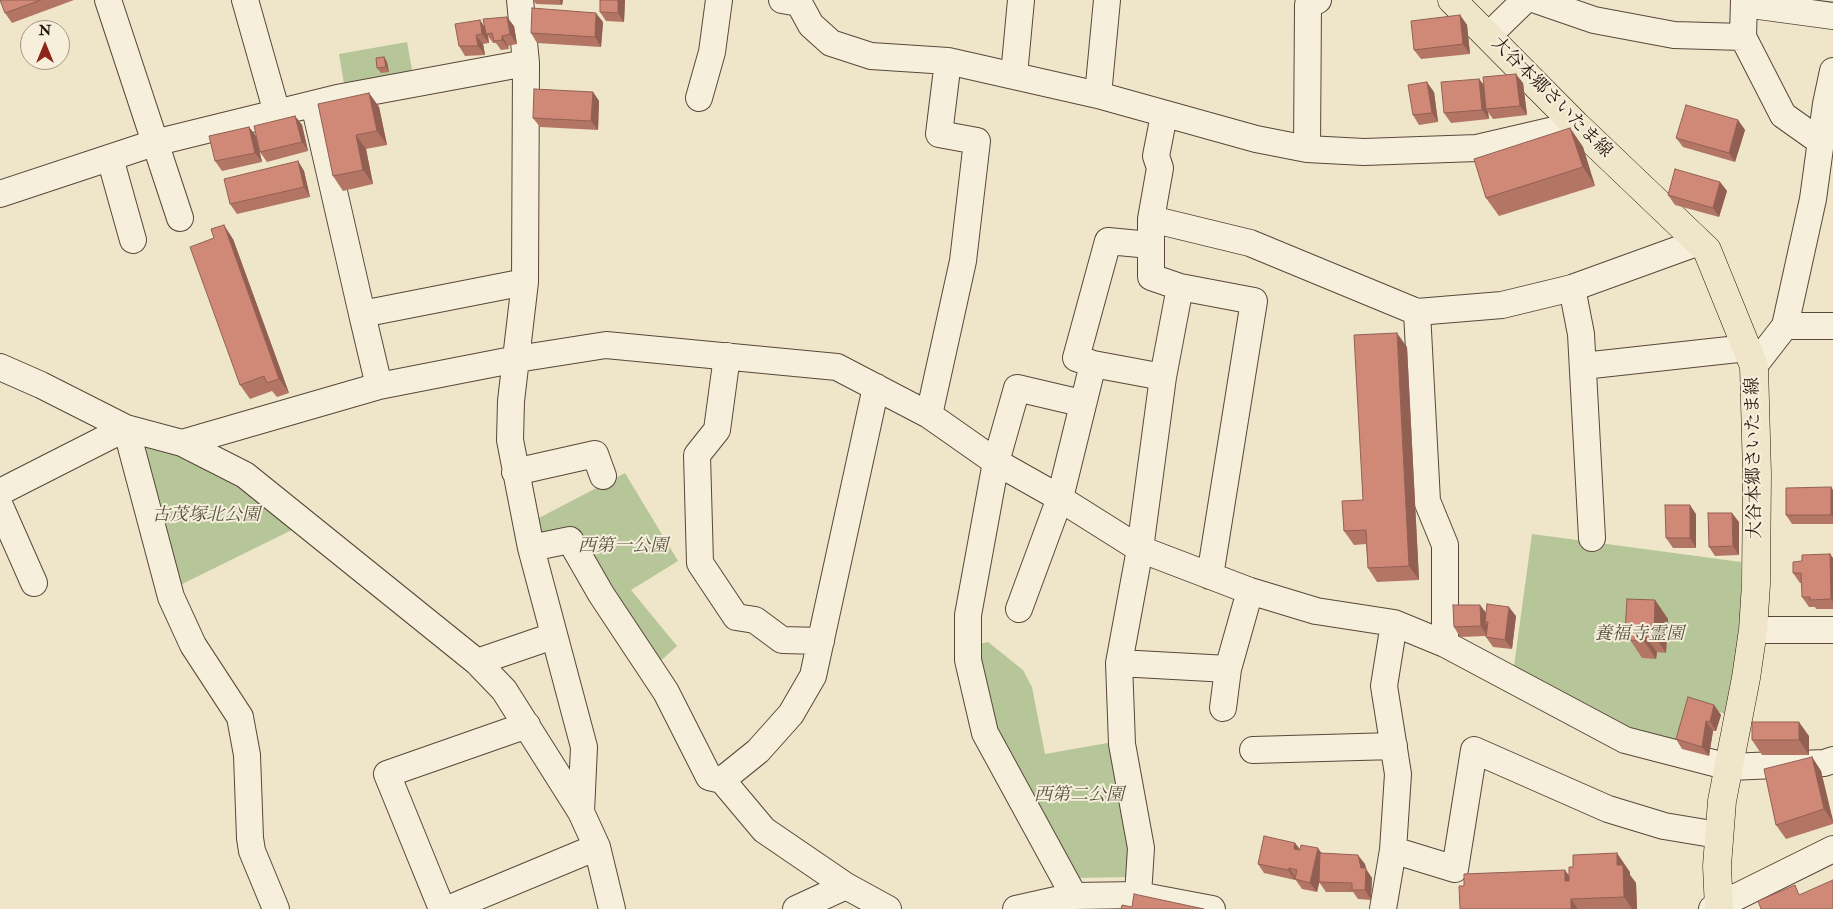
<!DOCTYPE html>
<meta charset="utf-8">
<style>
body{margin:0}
#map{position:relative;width:1833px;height:909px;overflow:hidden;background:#efe6c9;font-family:"IM FELL Double Pica",serif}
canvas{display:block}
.north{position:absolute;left:20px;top:20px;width:50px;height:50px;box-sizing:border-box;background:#f5efdc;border:1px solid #a29788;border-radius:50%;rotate:0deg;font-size:14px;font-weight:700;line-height:20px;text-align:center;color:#25140a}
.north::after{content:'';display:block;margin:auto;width:18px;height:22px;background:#8f2418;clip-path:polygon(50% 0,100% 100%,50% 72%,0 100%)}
</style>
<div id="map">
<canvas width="1833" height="909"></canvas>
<div class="north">N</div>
</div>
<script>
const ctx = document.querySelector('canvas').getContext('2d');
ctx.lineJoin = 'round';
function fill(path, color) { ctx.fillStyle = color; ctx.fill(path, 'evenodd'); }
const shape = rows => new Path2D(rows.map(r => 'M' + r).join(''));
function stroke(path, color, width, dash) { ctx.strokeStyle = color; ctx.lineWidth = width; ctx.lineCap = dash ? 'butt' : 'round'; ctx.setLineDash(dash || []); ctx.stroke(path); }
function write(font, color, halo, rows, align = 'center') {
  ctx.font = font + ' "IM FELL Double Pica","Noto Serif JP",serif'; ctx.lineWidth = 4; ctx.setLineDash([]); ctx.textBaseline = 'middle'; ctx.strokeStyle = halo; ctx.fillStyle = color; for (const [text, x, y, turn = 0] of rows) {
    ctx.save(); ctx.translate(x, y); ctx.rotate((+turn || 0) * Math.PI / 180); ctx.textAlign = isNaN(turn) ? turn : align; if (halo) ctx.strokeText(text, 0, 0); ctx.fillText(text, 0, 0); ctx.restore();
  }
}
const green = shape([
 [407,42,413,75,345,90,339,54],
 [132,435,243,478,302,525,174,588],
 [625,473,678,561,631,590,677,646,653,668,572,536,542,541,537,519],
 [1532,534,1741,562,1742,632,1728,715,1693,703,1681,743,1627,728,1514,666],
 [988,642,1023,670,1032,687,1045,754,1113,742,1132,877,1075,878,993,730,974,645]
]);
const minor = shape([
 [108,0,180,218],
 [245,0,277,113],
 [520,0,526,63,525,282,511,401,510,440,531,548,584,747,581,812],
 [782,0,799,3,811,25,831,43,871,56,948,61,939,134,977,141,963,261,929,415],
 [1536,0,1594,20,1674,35,1743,37],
 [1744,0,1743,37,1783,115,1821,142],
 [1744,4,1833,16],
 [1488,36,1525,0],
 [948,61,1098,95,1256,139,1307,149,1364,152,1477,148,1576,125],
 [1014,75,1021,0],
 [1098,95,1107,0],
 [699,98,712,52,719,0],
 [314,104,362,314],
 [1307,149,1308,5,1318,0],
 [110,158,133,240],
 [0,194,154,143,337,98,526,63],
 [1151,219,1250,243,1417,312,1427,501,1445,545,1445,644],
 [1180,287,1254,301,1210,576],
 [1572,288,1581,334,1592,538],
 [1417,312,1502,305,1572,288,1699,242],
 [1785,326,1833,326],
 [727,356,717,430,697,455,700,563,736,617,755,620,782,640,821,641],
 [1093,364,1163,377],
 [1583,366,1747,348],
 [1754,366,1785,326,1813,199,1826,104,1833,71],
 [0,367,41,385,126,428,182,443,245,475,477,662,504,690,581,812,597,847,612,909],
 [379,386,362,314,525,282],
 [876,387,813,676,791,714,758,751,722,780,764,830,846,886,888,909],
 [182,443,379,386,517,359,606,345,837,367,929,415,996,462,1051,493,1140,549,1250,591,1316,611,1394,623,1445,644,1625,740,1729,767,1824,763,1833,760],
 [515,472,595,454,603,476],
 [0,492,126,428,171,597,193,645,240,717,247,755,250,838,252,851,276,909],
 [0,506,34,583],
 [531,548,570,540,601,594,666,692,709,777,722,780],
 [1019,609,1060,498,1093,364,1076,358,1108,241,1150,245],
 [1753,630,1833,630],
 [477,662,553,636],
 [1119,663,1228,669],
 [1223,708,1228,669,1250,591],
 [1253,750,1394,746],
 [1393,850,1455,869,1474,750,1608,809,1664,826,1718,835],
 [1138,895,1141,848,1122,744,1119,663,1140,549,1163,377,1180,287,1151,277,1151,219,1160,168,1156,156,1164,115],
 [1074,896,985,733,968,660,968,615,996,462,1017,388,1081,403],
 [442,909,387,774,527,725],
 [448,909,597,847],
 [796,909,846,886],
 [1016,909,1074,896,1138,895,1212,909],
 [1383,909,1393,850,1398,774,1384,686,1394,623],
 [1712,909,1833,849]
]);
const major = shape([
 [1452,0,1576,125,1707,250,1754,366,1757,474,1756,584,1753,630,1746,678,1722,801,1717,866,1719,909]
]);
const wall = shape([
 [0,0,74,0,12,23,5,13],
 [533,0,563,0,562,5,536,4],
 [600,0,625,0,624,22,606,21,600,12],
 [1460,15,1467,25,1470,54,1421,59,1414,50],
 [603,22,601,47,537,43,531,33],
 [514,26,517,44,508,46,509,49,501,50,496,43,493,43,488,36,489,43,483,44,485,55,465,56,459,46,485,27],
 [384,57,387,62,389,72,381,73,377,68],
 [1479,79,1484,85,1523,83,1527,115,1493,119,1488,112,1489,119,1451,123,1444,113],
 [593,92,599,101,598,130,540,127,533,118],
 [1434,92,1438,122,1419,125,1413,115],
 [369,93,379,107,387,145,366,149,373,184,343,191,333,176],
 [295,116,302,125,308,151,267,162,260,152],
 [1738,120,1745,130,1735,162,1683,147,1676,138],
 [249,127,256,136,262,162,222,171,215,161],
 [1570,128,1583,147,1595,186,1499,216,1486,198],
 [298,161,304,171,310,197,237,214,230,204],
 [1720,182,1727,191,1719,217,1675,205,1668,195],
 [233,239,289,393,277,397,272,391,250,399,240,385],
 [1407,347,1419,580,1377,582,1368,568,1366,544,1354,545,1344,531,1363,500],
 [1833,490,1833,524,1792,524,1786,515],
 [1696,514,1696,548,1673,548,1666,538],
 [1739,522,1739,555,1715,556,1709,547],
 [1830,554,1833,558,1833,609,1816,609,1815,607,1809,607,1802,597,1802,583,1800,583,1793,573,1802,561],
 [1655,600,1668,619,1666,653,1657,652,1656,659,1642,658,1625,632],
 [1480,605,1486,613,1516,616,1512,649,1493,647,1486,637,1486,636,1460,637,1454,627],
 [1714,705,1721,715,1716,731,1713,731,1709,756,1682,749,1676,739],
 [1809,736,1809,755,1762,755,1752,740],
 [1812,757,1821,771,1833,820,1833,824,1786,839,1776,825],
 [1295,843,1300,850,1321,853,1365,864,1366,869,1372,878,1371,900,1358,899,1353,892,1326,892,1319,882,1317,892,1302,889,1295,879,1295,880,1264,873,1258,864],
 [1630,872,1630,875,1636,883,1637,909,1460,909,1569,876]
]);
const shadedWall = shape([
 [559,0,563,0,562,5],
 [618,0,625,0,624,22,618,13],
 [596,13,603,22,601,47,595,37],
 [1460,15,1467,25,1470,54,1463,44],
 [507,17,514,26,517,44,510,34],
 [480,20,487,30,486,34,488,36,489,43,482,34],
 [476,35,483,44,485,55,478,46],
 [502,36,508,46,509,49,502,40],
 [384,57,387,62,389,72,386,67],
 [1516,74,1523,83,1527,115,1520,106],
 [1479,79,1486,88,1486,109,1488,112,1489,119,1482,110],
 [1427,82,1434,92,1438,122,1432,113],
 [593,92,599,101,598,130,591,121],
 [369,93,379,107,387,145,377,131],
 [295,116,302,125,308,151,302,142],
 [1738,120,1745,130,1735,162,1729,153],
 [249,127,256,136,262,162,255,153],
 [1570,128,1583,147,1595,186,1583,167],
 [356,135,366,149,373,184,363,170],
 [298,161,304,171,310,197,304,187],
 [1720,182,1727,191,1719,217,1713,208],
 [224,225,233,239,289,393,279,379],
 [1397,333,1407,347,1419,580,1409,566],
 [1831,487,1833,490,1833,517,1831,515],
 [1690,505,1696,514,1696,548,1690,538],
 [1732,513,1739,522,1739,555,1733,546],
 [1830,554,1833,558,1833,602,1831,599],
 [1655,600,1668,619,1666,653,1654,635],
 [1480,605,1487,614,1485,622,1487,625,1487,636,1481,626],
 [1509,607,1516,616,1512,649,1505,640],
 [1644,634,1657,652,1656,659,1644,641],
 [1714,705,1721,715,1716,731,1710,722],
 [1706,721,1713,731,1709,756,1702,747],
 [1799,722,1809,736,1809,755,1799,740],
 [1812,757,1821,771,1833,822,1824,809],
 [1295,843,1302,852,1294,849],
 [1318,848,1325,858,1317,892,1310,883],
 [1617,853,1630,872,1630,875,1636,883,1637,909,1632,909,1624,897,1617,865],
 [1358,855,1365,864,1366,869,1372,878,1371,900,1365,890],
 [1289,868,1295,877,1295,880,1288,870],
 [1565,870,1578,888,1565,881],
 [1571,899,1578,909,1571,909]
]);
const building = shape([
 [0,0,41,0,5,13,0,0],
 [600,0,618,0,618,13,600,12,600,0],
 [532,8,596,13,595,37,531,33,532,8],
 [1460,15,1463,44,1414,50,1411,21,1460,15],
 [507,17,510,34,502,36,502,40,494,41,492,33,486,34,483,19,507,17],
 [480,20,482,34,476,35,478,46,459,46,455,24,480,20],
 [384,57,386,67,377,68,376,58,384,57],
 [1516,74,1520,106,1486,109,1483,77,1516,74],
 [1479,79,1482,110,1444,113,1441,82,1479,79],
 [1427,82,1432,113,1413,115,1408,85,1427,82],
 [534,89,593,92,591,121,533,118,534,89],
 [369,93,377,131,356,135,363,170,333,176,318,104,369,93],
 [1686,105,1738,120,1729,153,1676,138,1686,105],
 [295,116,302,142,260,152,254,126,295,116],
 [249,127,255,153,215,161,209,136,249,127],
 [1570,128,1583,167,1486,198,1474,159,1570,128],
 [298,161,304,187,230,204,224,179,298,161],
 [1675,169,1720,182,1713,208,1668,195,1675,169],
 [224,225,279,379,267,383,264,376,240,385,190,247,214,238,211,229,224,225],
 [1397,333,1409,566,1368,568,1366,530,1344,531,1342,501,1363,500,1354,335,1397,333],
 [1831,487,1831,515,1786,515,1786,488,1831,487],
 [1665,505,1690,505,1690,538,1666,538,1665,505],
 [1708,513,1732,513,1733,546,1709,547,1708,513],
 [1830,554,1831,599,1810,600,1810,597,1802,597,1801,573,1793,573,1793,562,1802,561,1802,555,1830,554],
 [1627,599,1655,600,1654,635,1644,634,1644,641,1630,640,1630,632,1625,632,1627,599],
 [1487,604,1509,607,1505,640,1486,637,1488,622,1485,622,1487,604],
 [1453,605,1480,605,1481,626,1454,627,1453,605],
 [1688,697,1714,705,1710,722,1706,721,1702,747,1676,739,1688,697],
 [1752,722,1799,722,1799,740,1752,740,1752,722],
 [1812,757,1824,809,1776,825,1764,769,1812,757],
 [1264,836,1295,843,1294,849,1300,850,1301,845,1318,848,1310,883,1295,879,1297,870,1289,868,1288,870,1258,864,1264,836],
 [1320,853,1358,855,1361,868,1366,868,1365,890,1352,890,1352,883,1319,882,1320,853],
 [1617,853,1617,865,1623,865,1624,897,1571,899,1571,909,1460,909,1459,886,1464,886,1464,874,1565,870,1565,881,1569,881,1569,867,1573,867,1573,855,1617,853],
 [1833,880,1833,909,1761,909,1758,901,1795,885,1799,895,1833,880],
 [1134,894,1204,909,1121,909,1122,905,1132,907,1134,894]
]);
const streetNames = [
 ["大谷本郷さいたま線",1551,98,45],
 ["大谷本郷さいたま線",1755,458,-91]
];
const parkNames = [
 ["古茂塚北公園",206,516],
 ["西第一公園",623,547],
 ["養福寺霊園",1639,635],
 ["西第二公園",1079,796]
];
fill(green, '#b6c699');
stroke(minor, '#58483a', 28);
stroke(major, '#25140a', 29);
stroke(minor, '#f5efdc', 26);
stroke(major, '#efe6c9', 28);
fill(wall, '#b37665');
fill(shadedWall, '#926053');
fill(building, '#d08976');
stroke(building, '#926053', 1);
write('18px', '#25140a', '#f5efdc', streetNames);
write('italic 18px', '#58523c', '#f5efdc', parkNames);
</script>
